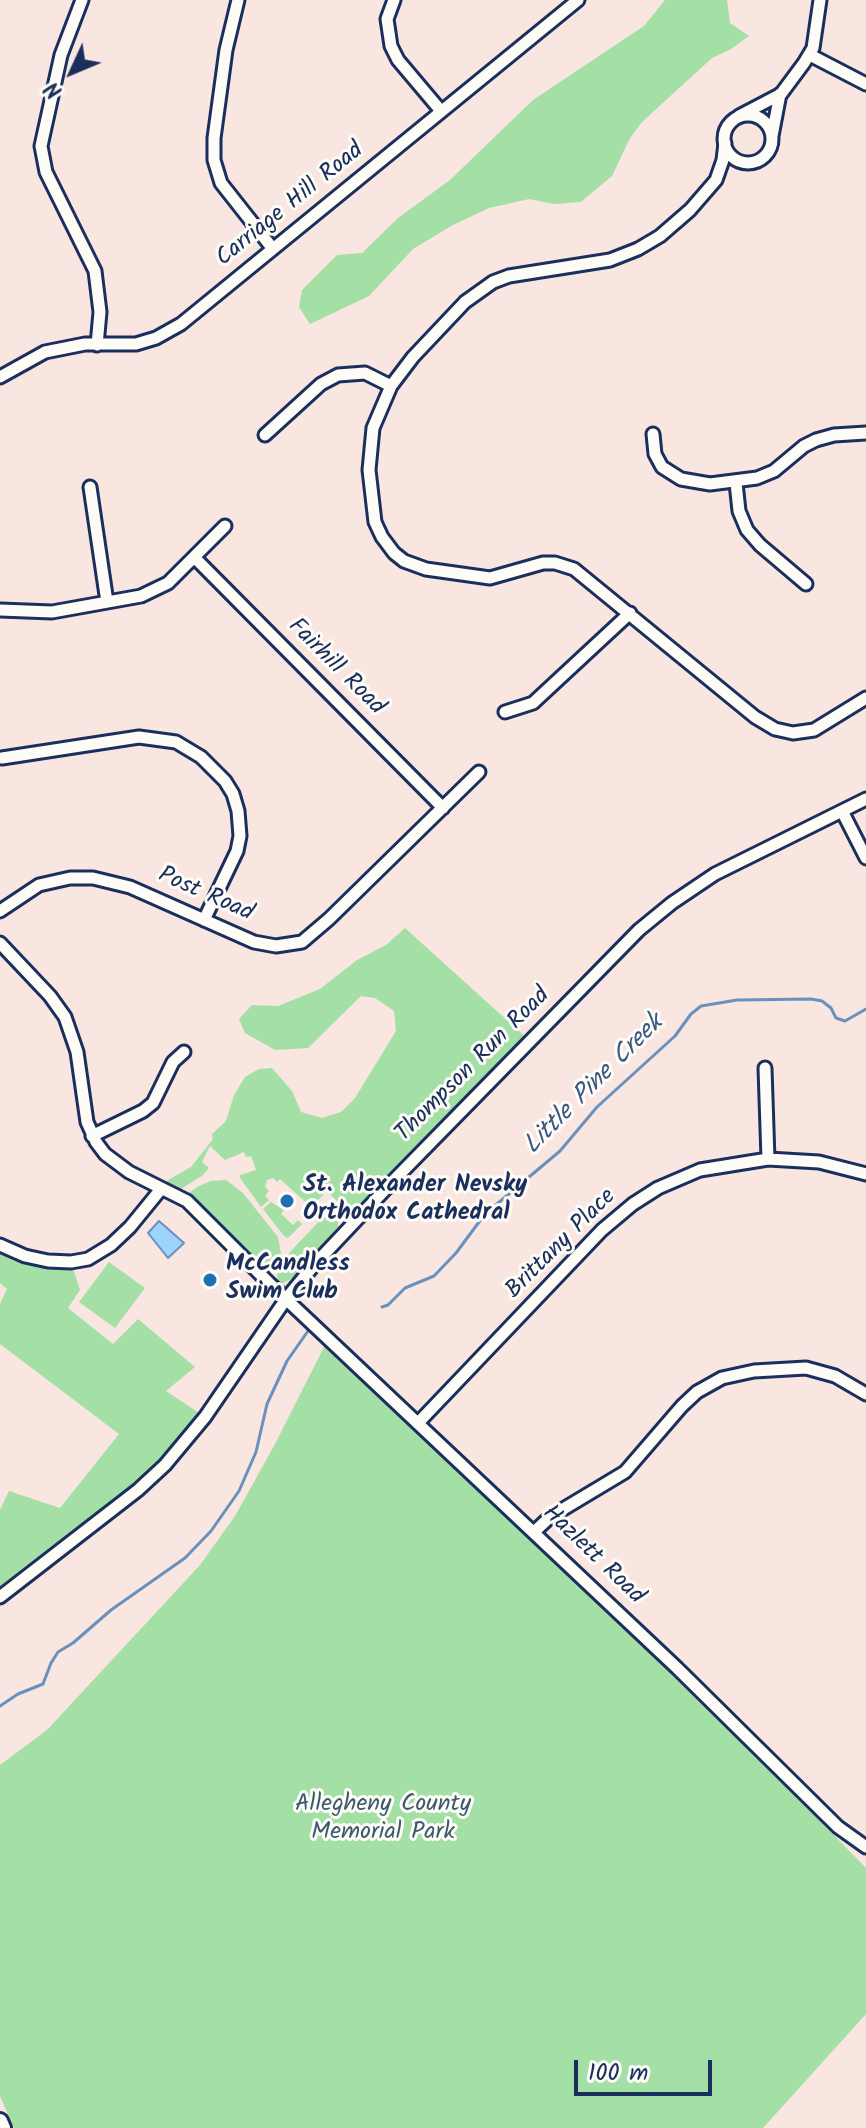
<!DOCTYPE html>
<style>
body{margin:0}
#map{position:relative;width:866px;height:2128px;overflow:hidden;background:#f9e6e0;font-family:Kalam,sans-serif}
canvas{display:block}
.north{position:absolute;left:32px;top:32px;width:80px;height:80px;-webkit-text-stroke:6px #fdfcf7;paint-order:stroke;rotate:226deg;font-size:22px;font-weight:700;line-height:32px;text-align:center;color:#1b2f5e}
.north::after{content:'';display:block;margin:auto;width:28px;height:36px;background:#1b2f5e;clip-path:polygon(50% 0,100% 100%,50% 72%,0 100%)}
.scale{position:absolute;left:574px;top:2060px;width:138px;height:36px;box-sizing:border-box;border:4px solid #1b2f5e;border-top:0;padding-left:10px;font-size:24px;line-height:28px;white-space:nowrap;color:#1b2f5e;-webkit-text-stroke:6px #fdfcf7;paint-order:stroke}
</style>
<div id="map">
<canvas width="866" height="2128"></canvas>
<div class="north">N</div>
<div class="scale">100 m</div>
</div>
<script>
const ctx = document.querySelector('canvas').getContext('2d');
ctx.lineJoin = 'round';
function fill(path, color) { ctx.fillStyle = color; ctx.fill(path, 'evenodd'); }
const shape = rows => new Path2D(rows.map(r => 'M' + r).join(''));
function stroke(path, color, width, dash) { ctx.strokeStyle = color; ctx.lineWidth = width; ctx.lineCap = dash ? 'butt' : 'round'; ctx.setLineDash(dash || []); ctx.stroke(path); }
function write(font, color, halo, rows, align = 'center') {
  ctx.font = font + ' Kalam,sans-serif'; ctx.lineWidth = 6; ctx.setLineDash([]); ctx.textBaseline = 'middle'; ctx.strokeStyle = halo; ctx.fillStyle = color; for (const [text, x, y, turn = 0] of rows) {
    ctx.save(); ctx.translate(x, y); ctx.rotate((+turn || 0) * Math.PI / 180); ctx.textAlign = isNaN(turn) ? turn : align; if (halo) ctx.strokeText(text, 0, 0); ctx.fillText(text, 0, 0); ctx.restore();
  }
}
const green = shape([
 [665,0,727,0,730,23,749,36,731,49,712,58,642,122,630,138,612,176,581,202,554,204,529,199,489,208,453,225,413,249,369,296,310,324,299,307,302,290,337,255,362,253,398,218,450,180,533,100,644,26],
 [405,928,530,1041,396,1178,390,1174,348,1218,345,1217,349,1213,327,1191,311,1207,280,1179,277,1182,273,1178,267,1180,265,1187,269,1191,265,1196,269,1200,261,1207,240,1178,240,1175,256,1170,251,1156,246,1157,244,1152,225,1160,210,1146,202,1162,209,1168,203,1175,178,1191,163,1183,191,1167,213,1139,212,1134,226,1121,234,1095,245,1077,259,1069,272,1068,292,1091,301,1112,322,1118,341,1112,355,1098,396,1031,394,1011,375,998,361,996,308,1048,275,1050,245,1033,239,1019,252,1005,278,1006,320,989,357,960,386,945],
 [226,1180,243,1193,278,1237,281,1254,270,1272,265,1273,190,1198,190,1192,199,1186,211,1181],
 [271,1202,284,1210,281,1214,293,1225,298,1220,302,1224,288,1238,284,1236,263,1209],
 [329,1216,338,1222,338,1227,291,1279,279,1285,277,1275,291,1251,323,1217],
 [0,1245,71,1262,80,1290,68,1308,113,1344,138,1319,195,1367,166,1391,205,1417,165,1465,0,1597,0,1510,9,1491,60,1508,119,1434,0,1344,0,1304,7,1289,0,1283],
 [109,1262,145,1288,115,1328,79,1302],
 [325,1345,670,1668,866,1868,866,2014,763,2128,14,2128,0,2096,0,1765,47,1730,200,1565,235,1516,274,1446]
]);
const water = shape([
 [159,1221,184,1243,168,1258,148,1233,159,1221]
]);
const stream = shape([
 [382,1307,388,1305,405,1288,434,1276,456,1253,485,1214,560,1151,597,1107,675,1036,691,1014,701,1006,737,1000,811,999,822,1001,831,1008,836,1018,845,1021,866,1009],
 [0,1706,18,1694,43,1684,51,1663,58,1652,73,1643,111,1610,185,1558,211,1531,239,1491,256,1452,267,1404,287,1361,308,1331]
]);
const minor = shape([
 [82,0,61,55,41,146,46,172,95,271,100,312,97,345],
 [238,0,226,50,214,138,214,160,221,183,273,249],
 [394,0,387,19,391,46,398,60,441,111],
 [810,55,866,84],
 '724 139a24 24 0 1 1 48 0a24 24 0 1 1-48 0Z',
 [739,116,781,94,804,63,813,48,820,0],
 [772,136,780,94],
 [725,143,723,160,716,180,690,210,660,236,638,249,610,260,509,276,493,282,465,302,413,357,391,386,373,428,369,470,375,522,382,537,394,553,404,561,426,569,490,578,543,563,555,563,574,569,755,717,775,729,793,733,814,730,866,698],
 [0,377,45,352,85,344,136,344,156,338,181,324,578,0],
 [653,434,655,454,662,467,681,479,710,484,757,478,774,471,804,446,816,440,834,435,866,433],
 [265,435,321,384,338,375,365,373,391,386],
 [736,483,739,511,747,530,760,545,806,584],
 [90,487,107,602],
 [195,558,443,808],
 [0,610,52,612,141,596,168,583,225,526],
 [505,712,533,703,630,613],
 [2,758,139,737,176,742,201,757,225,781,233,794,238,811,240,836,237,851,204,920],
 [842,811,866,858],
 [0,911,39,885,70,878,93,878,130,887,254,942,276,946,302,942,329,919,479,772],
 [0,943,50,996,65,1017,77,1052,87,1122,96,1142,105,1154,129,1172,187,1201,269,1283,677,1668,838,1827,866,1847],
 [765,1068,768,1159],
 [92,1136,143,1111,153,1103,173,1062,184,1052],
 [0,1245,25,1256,48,1261,71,1262,88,1259,111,1245,130,1227,161,1189],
 [418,1423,602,1230,633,1204,658,1188,700,1170,768,1159,819,1162,866,1174],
 [534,1532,550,1517,625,1472,682,1406,697,1392,722,1378,754,1371,806,1368,835,1376,866,1394],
 [0,1597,138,1490,165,1465,205,1417,286,1299,314,1265,396,1178,639,930,672,903,715,874,866,799]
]);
const major = shape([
 [0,2121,3,2128]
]);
const markers = [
 [287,1201,8,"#1f6fb2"],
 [210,1280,8,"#1f6fb2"]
];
const streetNames = [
 ["Carriage Hill Road",291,206,-39],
 ["Fairhill Road",335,668,45],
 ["Post Road",205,896,24],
 ["Thompson Run Road",474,1066,-45],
 ["Brittany Place",562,1245,-45],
 ["Hazlett Road",592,1556,44]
];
const poiNames = [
 ["St. Alexander Nevsky",303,1187],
 ["Orthodox Cathedral",303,1215],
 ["McCandless",226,1266],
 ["Swim Club",226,1294]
];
const parkNames = [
 ["Allegheny County",383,1806],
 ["Memorial Park",383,1834]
];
const waterNames = [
 ["Little Pine Creek",595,1086,-45]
];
fill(green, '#a4dfa5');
fill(water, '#9dd3fc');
stroke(water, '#6991bd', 2);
stroke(stream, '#6991bd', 3);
stroke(minor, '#1b2f5e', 17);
stroke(major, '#1b2f5e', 20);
stroke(minor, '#fdfcf7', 11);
stroke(major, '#fdfcf7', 14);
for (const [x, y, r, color] of markers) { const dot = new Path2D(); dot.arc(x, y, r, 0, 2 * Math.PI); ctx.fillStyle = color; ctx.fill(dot); stroke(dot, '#fdfcf7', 3); }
write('24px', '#1b2f5e', '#fdfcf7', streetNames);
write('bold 24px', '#1b2f5e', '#fdfcf7', poiNames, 'left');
write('24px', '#3d5b70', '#fdfcf7', parkNames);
write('italic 26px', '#3c5886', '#fdfcf7', waterNames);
</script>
